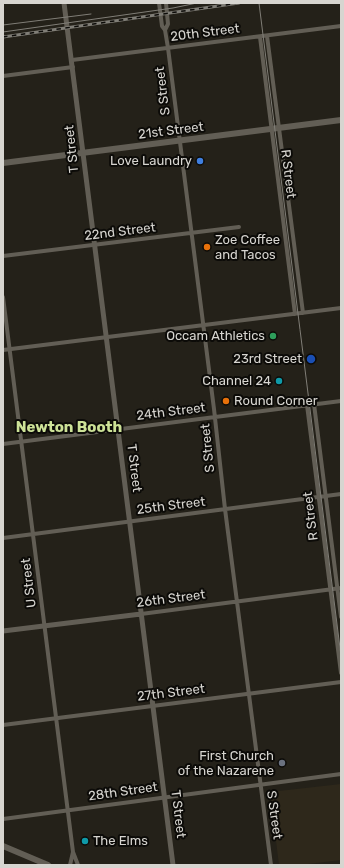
<!DOCTYPE html>
<style>
body{margin:0}
#map{position:relative;width:344px;height:868px;overflow:hidden;background:#242119;font-family:Rubik,sans-serif}
canvas{display:block}
.frame{position:absolute;inset:0;border:4px solid #d7d5d0;pointer-events:none}
</style>
<div id="map">
<canvas width="344" height="868"></canvas>
<div class="frame"></div>
</div>
<script>
const ctx = document.querySelector('canvas').getContext('2d');
ctx.lineJoin = 'round';
function fill(path, color) { ctx.fillStyle = color; ctx.fill(path, 'evenodd'); }
const shape = rows => new Path2D(rows.map(r => 'M' + r).join(''));
function stroke(path, color, width, dash) { ctx.strokeStyle = color; ctx.lineWidth = width; ctx.lineCap = dash ? 'butt' : 'round'; ctx.setLineDash(dash || []); ctx.stroke(path); }
function write(font, color, halo, rows, align = 'center') {
  ctx.font = font + ' Rubik,sans-serif'; ctx.lineWidth = 4; ctx.setLineDash([]); ctx.textBaseline = 'middle'; ctx.strokeStyle = halo; ctx.fillStyle = color; for (const [text, x, y, turn = 0] of rows) {
    ctx.save(); ctx.translate(x, y); ctx.rotate((+turn || 0) * Math.PI / 180); ctx.textAlign = isNaN(turn) ? turn : align; if (halo) ctx.strokeText(text, 0, 0); ctx.fillText(text, 0, 0); ctx.restore();
  }
}
const built = shape([
 [341,784,341,860,300,865,279,865,270,792]
]);
const minor = shape([
 [159,3,162,26,165,30,168,48,214,409,225,509,271,865],
 [165,30,168,24,166,3],
 [267,36,303,313],
 [260,37,295,314],
 [72,60,341,26],
 [3,76,73,67],
 [3,256,239,227],
 [3,297,73,852,78,865],
 [3,350,341,308],
 [314,404,341,617],
 [307,405,341,673],
 [3,444,341,401],
 [3,538,341,494],
 [141,614,341,588],
 [3,725,341,682],
 [3,819,341,774],
 [70,865,73,852]
]);
const tertiary = shape([
 [64,3,173,865],
 [3,631,141,614]
]);
const secondary = shape([
 [3,163,341,120],
 [3,846,48,865]
]);
const tram = shape([
 [259,3,341,656],
 [3,25,91,14],
 [3,32,173,8,197,3]
]);
const rail = shape([
 [3,37,239,3]
]);
const markers = [
 [200,161,4,"#3f7fe0"],
 [207,247,4,"#e8710a"],
 [273,336,4,"#2e9e5b"],
 [311,359,5,"#1a4fb4"],
 [279,381,4,"#0f9aa8"],
 [226,401,4,"#e8710a"],
 [282,763,4,"#6b7280"],
 [85,841,4,"#0f9aa8"]
];
const streetNames = [
 ["20th Street",205,33,-7],
 ["S Street",163,91,-97],
 ["21st Street",171,131,-7],
 ["T Street",72,149,-96],
 ["R Street",288,174,83],
 ["22nd Street",120,232,-7],
 ["24th Street",171,412,-7],
 ["S Street",208,448,-96],
 ["T Street",134,468,83],
 ["25th Street",171,506,-7],
 ["R Street",311,516,-97],
 ["U Street",29,583,-97],
 ["26th Street",171,599,-7],
 ["27th Street",171,693,-7],
 ["28th Street",123,792,-8],
 ["T Street",178,814,83],
 ["S Street",274,815,82]
];
const poiNames = [
 ["Love Laundry",192,161],
 ["Zoe Coffee",215,240,"left"],
 ["and Tacos",215,255,"left"],
 ["Occam Athletics",265,336],
 ["23rd Street",302,359],
 ["Channel 24",271,381],
 ["Round Corner",234,401,"left"],
 ["First Church",274,756],
 ["of the Nazarene",274,771],
 ["The Elms",93,841,"left"]
];
const quarterNames = [
 ["Newton Booth",69,428]
];
fill(built, '#2e281b');
stroke(minor, '#625e55', 4);
stroke(tertiary, '#625e55', 5);
stroke(secondary, '#625e55', 6);
stroke(tram, '#807e77', 1);
stroke(rail, '#807e77', 3);
stroke(rail, '#0c0b08', 1.5, [4.5]);
for (const [x, y, r, color] of markers) { const dot = new Path2D(); dot.arc(x, y, r, 0, 2 * Math.PI); ctx.fillStyle = color; ctx.fill(dot); stroke(dot, '#0c0b08', 1.5); }
write('13px', '#d7d5d0', '#0c0b08', streetNames);
write('13px', '#d7d5d0', '#0c0b08', poiNames, 'right');
write('bold 15px', '#cde297', '#0c0b08', quarterNames);
</script>
